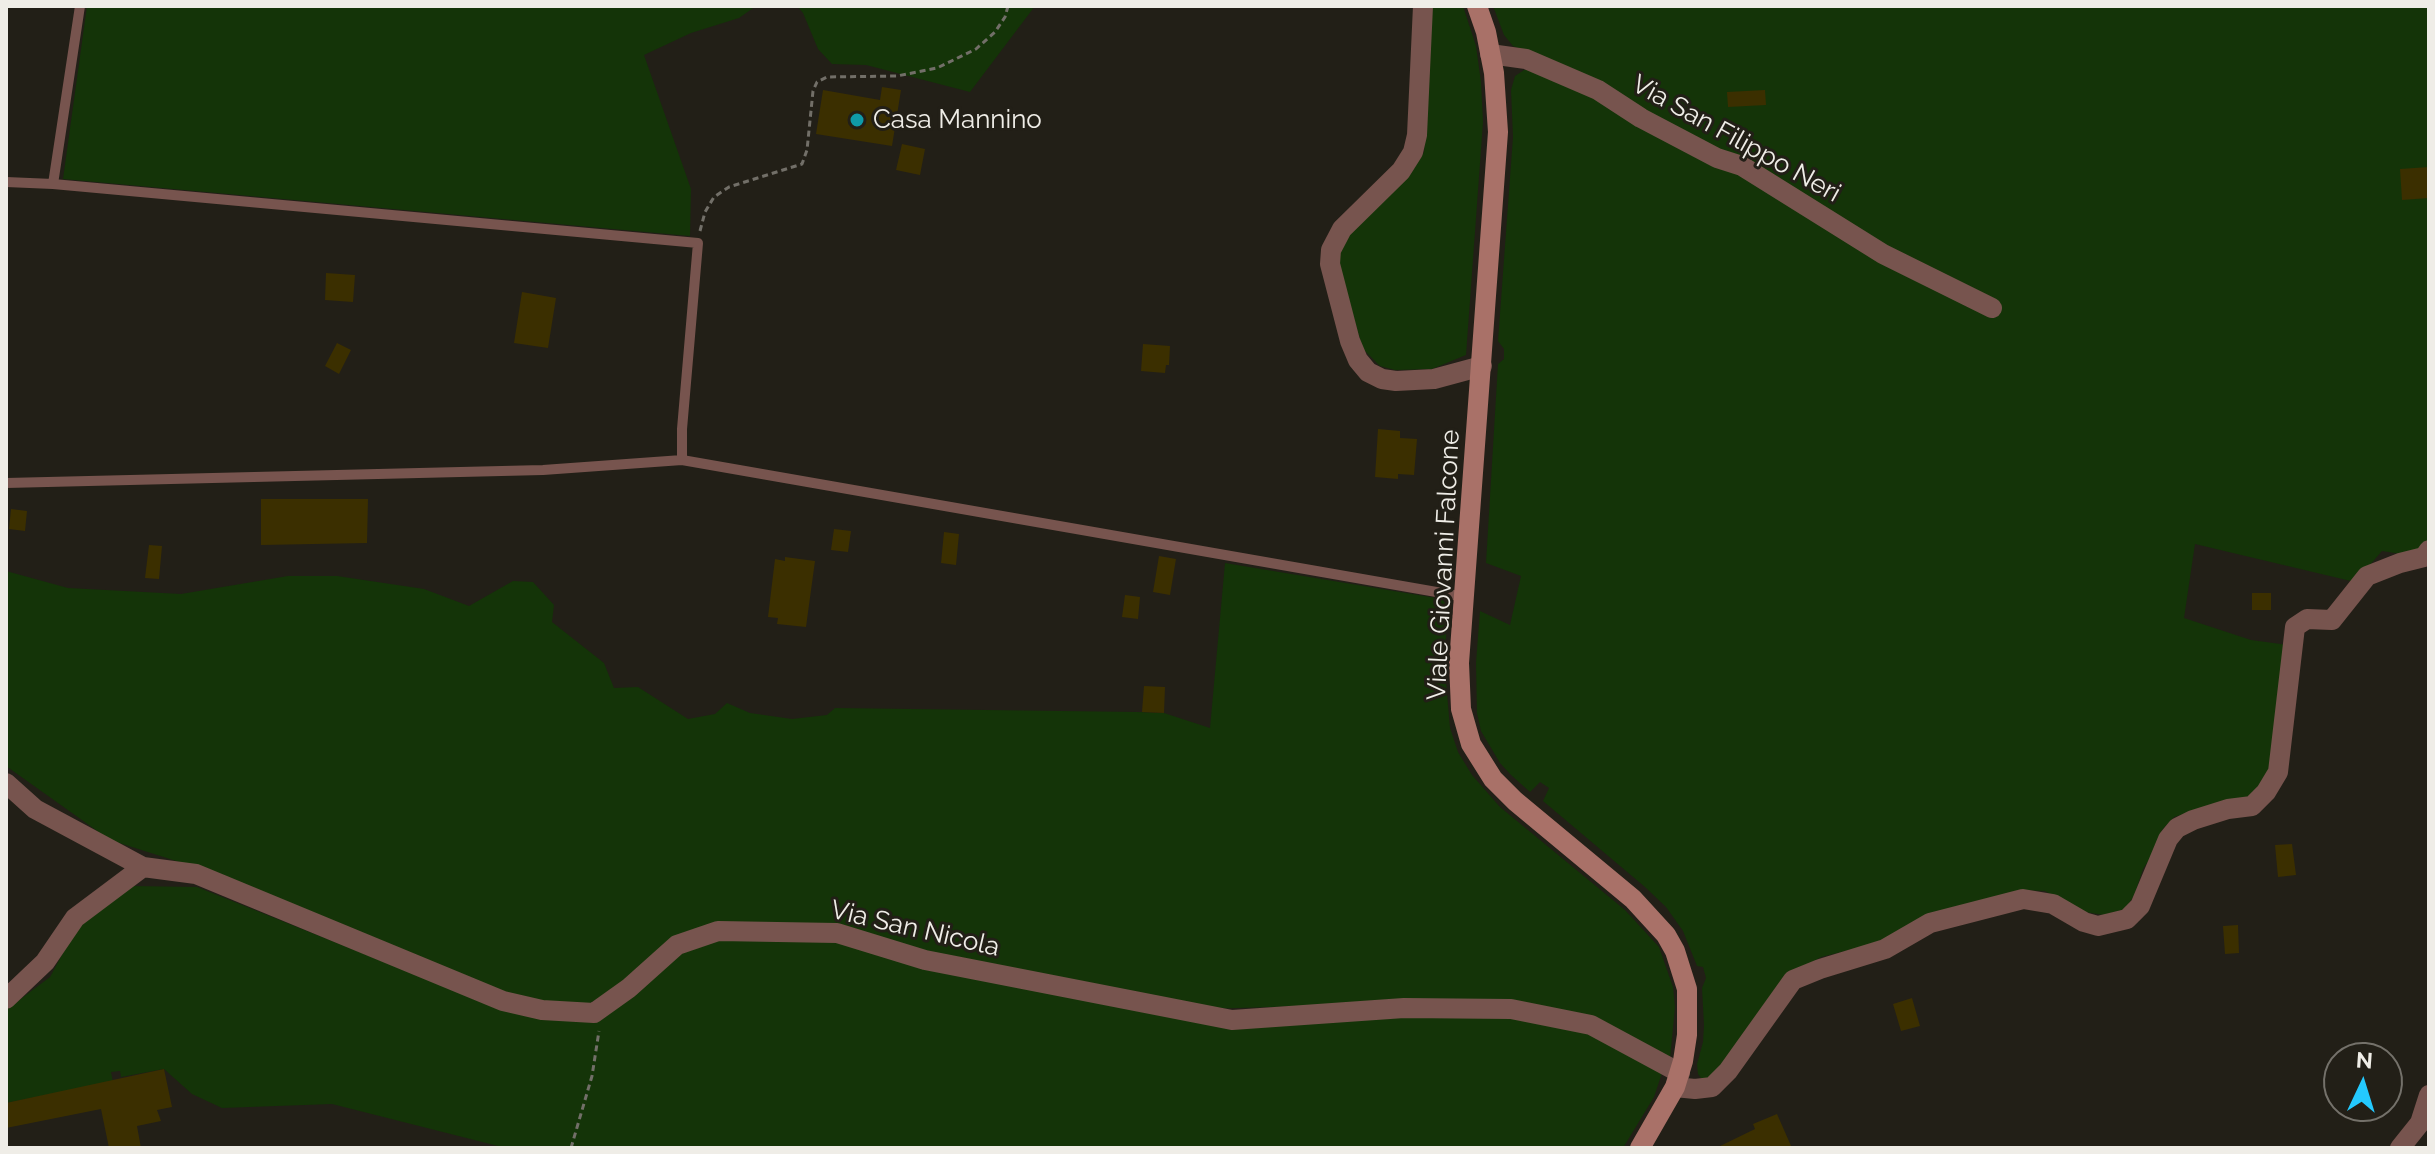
<!DOCTYPE html>
<style>
body{margin:0}
#map{position:relative;width:2435px;height:1154px;overflow:hidden;background:#221f17;font-family:Raleway,sans-serif}
canvas{display:block}
.frame{position:absolute;inset:0;border:8px solid #efede7;pointer-events:none}
.north{position:absolute;left:2323px;top:1042px;width:80px;height:80px;box-sizing:border-box;background:#221f17;border:2px solid #74716a;border-radius:50%;rotate:4deg;font-size:22px;font-weight:700;line-height:32px;text-align:center;color:#efede7}
.north::after{content:'';display:block;margin:auto;width:28px;height:36px;background:#24c9fe;clip-path:polygon(50% 0,100% 100%,50% 72%,0 100%)}
</style>
<div id="map">
<canvas width="2435" height="1154"></canvas>
<div class="frame"></div>
<div class="north">N</div>
</div>
<script>
const ctx = document.querySelector('canvas').getContext('2d');
ctx.lineJoin = 'round';
function fill(path, color) { ctx.fillStyle = color; ctx.fill(path, 'evenodd'); }
const shape = rows => new Path2D(rows.map(r => 'M' + r).join(''));
function stroke(path, color, width, dash) { ctx.strokeStyle = color; ctx.lineWidth = width; ctx.lineCap = dash ? 'butt' : 'round'; ctx.setLineDash(dash || []); ctx.stroke(path); }
function write(font, color, halo, rows, align = 'center') {
  ctx.font = font + ' Raleway,sans-serif'; ctx.lineWidth = 6; ctx.setLineDash([]); ctx.textBaseline = 'middle'; ctx.strokeStyle = halo; ctx.fillStyle = color; for (const [text, x, y, turn = 0] of rows) {
    ctx.save(); ctx.translate(x, y); ctx.rotate((+turn || 0) * Math.PI / 180); ctx.textAlign = isNaN(turn) ? turn : align; if (halo) ctx.strokeText(text, 0, 0); ctx.fillText(text, 0, 0); ctx.restore();
  }
}
const green = shape([
 [87,6,756,6,739,18,691,33,644,55,691,189,690,236,63,179],
 [797,6,1035,6,970,92,866,65,832,64,818,49,803,13],
 [1431,6,1463,6,1476,46,1481,82,1483,122,1466,355,1432,369,1395,370,1380,366,1363,349,1338,264,1339,252,1345,238,1410,175,1424,152],
 [1493,6,2429,6,2429,541,2420,552,2407,555,2382,551,2355,582,2195,544,2184,618,2251,640,2288,645,2271,770,2248,802,2223,802,2174,817,2162,830,2156,849,2143,869,2134,896,2125,909,2104,915,2085,912,2045,891,2021,890,1890,940,1821,957,1790,975,1723,1068,1708,1079,1701,1078,1698,1074,1697,1064,1703,1042,1704,1025,1702,988,1706,978,1703,967,1697,966,1683,931,1666,907,1645,887,1543,801,1549,788,1540,782,1530,792,1511,775,1500,763,1481,731,1477,713,1476,663,1480,611,1510,625,1521,576,1486,563,1498,364,1504,359,1504,349,1498,341,1513,137,1511,90,1515,76,1524,70,1570,68,1513,46,1504,35],
 [1225,563,1442,599,1447,606,1445,670,1450,728,1458,752,1472,775,1500,807,1625,910,1659,947,1673,987,1675,1007,1670,1059,1589,1019,1404,1003,1204,1009,945,957,837,927,705,927,620,986,583,1007,530,1002,195,867,110,840,6,766,6,571,68,588,181,594,288,576,337,576,424,589,469,606,513,581,533,582,554,605,552,622,604,663,614,688,638,687,688,719,715,714,727,703,750,713,792,719,827,715,835,708,1137,712,1164,713,1210,728],
 [131,886,197,887,497,1007,586,1021,681,951,723,936,834,938,1233,1024,1402,1013,1510,1014,1586,1030,1663,1070,1654,1097,1623,1148,506,1148,332,1104,222,1108,192,1094,164,1069,121,1077,120,1071,111,1072,113,1082,6,1103,6,1010,50,977,77,927]
]);
const building = shape([
 [882,87,901,90,892,146,816,134,823,90,880,100],
 [1765,90,1766,105,1728,107,1727,92],
 [902,144,925,149,920,175,896,170],
 [2429,167,2429,198,2402,200,2400,169],
 [326,273,355,275,353,302,325,300],
 [522,292,556,298,548,348,514,343],
 [337,343,351,350,339,374,325,366],
 [1143,344,1170,346,1169,365,1166,365,1165,373,1141,371],
 [1378,429,1400,431,1400,438,1417,439,1414,475,1398,474,1398,479,1375,477],
 [261,499,368,499,367,543,261,545],
 [11,509,27,511,25,531,9,529],
 [834,529,851,531,848,552,831,550],
 [944,532,959,534,956,565,941,563],
 [149,545,162,546,159,579,145,578],
 [1159,556,1176,559,1170,595,1153,592],
 [785,557,815,561,806,627,777,624,778,618,768,617,775,559,785,561],
 [2252,593,2271,593,2271,610,2252,610],
 [1125,595,1140,597,1138,619,1122,617],
 [1144,686,1165,687,1164,713,1142,712],
 [2292,844,2296,875,2278,877,2275,845],
 [2238,925,2239,953,2225,954,2223,926],
 [1912,998,1920,1026,1901,1031,1893,1004],
 [164,1069,172,1107,157,1110,161,1121,137,1126,141,1148,109,1148,101,1109,6,1128,6,1103],
 [1777,1114,1792,1148,1716,1148,1755,1129,1753,1124]
]);
const path = shape([
 [700,231,705,212,714,197,729,187,802,164,807,150,813,91,817,82,827,77,897,76,937,68,976,49,995,32,1005,17,1008,6],
 [571,1148,592,1076,599,1031]
]);
const lane = shape([
 [6,182,53,184,698,243,682,429,682,460],
 [53,184,80,6],
 [6,483,543,470,682,460,1465,597]
]);
const street = shape([
 [1423,6,1417,135,1413,152,1401,171,1342,229,1331,250,1330,264,1350,341,1358,360,1368,372,1382,379,1396,381,1434,379,1482,366],
 [1490,54,1526,59,1598,90,1641,118,1717,158,1742,166,1883,254,1992,308],
 [6,783,35,809,143,867,196,874,503,1001,542,1010,594,1013,629,988,677,945,718,931,837,933,925,960,1232,1020,1404,1008,1511,1009,1591,1025,1680,1073],
 [6,999,45,962,75,918,143,867],
 [1675,1087,1695,1089,1712,1087,1728,1071,1793,980,1820,969,1885,949,1930,923,2023,899,2053,904,2084,922,2098,926,2127,919,2140,906,2168,839,2177,828,2193,820,2228,809,2252,806,2266,792,2278,772,2295,627,2307,619,2332,620,2367,576,2400,563,2424,557,2429,550],
 [2400,1148,2420,1123,2429,1095]
]);
const secondary = shape([
 [1477,6,1486,32,1494,73,1498,132,1459,663,1461,709,1471,744,1493,779,1515,801,1633,899,1666,935,1675,951,1687,989,1687,1035,1683,1061,1675,1087,1640,1148]
]);
const markers = [
 [857,120,8,"#0f9aa8"]
];
const poiNames = [
 ["Casa Mannino",873,120]
];
const streetNames = [
 ["Via San Filippo Neri",1736,139,29],
 ["Viale Giovanni Falcone",1444,565,-87],
 ["Via San Nicola",915,929,13]
];
fill(green, '#143408');
fill(building, '#3b2f00');
stroke(path, '#726f68', 3, [6, 4]);
stroke(lane, '#77544e', 10);
stroke(street, '#77544e', 20);
stroke(secondary, '#a97168', 20);
for (const [x, y, r, color] of markers) { const dot = new Path2D(); dot.arc(x, y, r, 0, 2 * Math.PI); ctx.fillStyle = color; ctx.fill(dot); stroke(dot, '#221f17', 3); }
write('26px', '#efede7', '#221f17', poiNames, 'left');
write('26px', '#efede7', '#221f17', streetNames);
</script>
